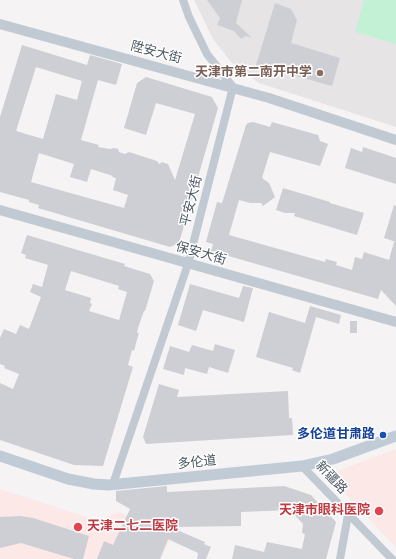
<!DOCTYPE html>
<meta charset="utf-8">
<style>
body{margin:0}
canvas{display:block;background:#f5f3f3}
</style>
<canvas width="396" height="559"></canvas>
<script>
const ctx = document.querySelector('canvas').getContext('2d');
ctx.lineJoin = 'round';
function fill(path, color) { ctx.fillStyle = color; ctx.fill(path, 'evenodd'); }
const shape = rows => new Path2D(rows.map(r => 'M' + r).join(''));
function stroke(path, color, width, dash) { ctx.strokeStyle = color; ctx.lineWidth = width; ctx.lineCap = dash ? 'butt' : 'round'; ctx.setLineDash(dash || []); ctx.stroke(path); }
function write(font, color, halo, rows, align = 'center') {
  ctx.font = font + ' "Sofia Sans Condensed","Noto Sans SC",sans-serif'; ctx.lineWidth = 3; ctx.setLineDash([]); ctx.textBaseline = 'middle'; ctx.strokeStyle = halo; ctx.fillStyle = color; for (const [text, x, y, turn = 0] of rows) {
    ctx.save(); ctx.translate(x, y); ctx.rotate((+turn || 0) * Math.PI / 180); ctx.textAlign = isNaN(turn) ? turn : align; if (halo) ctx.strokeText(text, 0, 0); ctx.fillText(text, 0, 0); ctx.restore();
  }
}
const education = shape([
 [194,0,396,0,396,127,259,83,231,62,213,39]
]);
const medical = shape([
 [396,449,396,547,327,475],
 [0,489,98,521,118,512,172,534,161,559,0,559]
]);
const green = shape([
 [364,0,396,0,396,44,355,32]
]);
const building = shape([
 [207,0,242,0,236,23,252,38,246,36,241,39,234,31,217,25,220,18],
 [275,3,291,9,297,20,291,43,340,58,332,86,256,65],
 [22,45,87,65,90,55,122,64,116,85,98,80,81,140,99,145,98,147,110,149,114,148,118,149,119,152,125,154,129,152,157,161,159,164,162,162,168,164,175,180,195,114,156,103,146,135,124,128,137,83,146,77,212,97,218,108,179,243,170,247,38,208,39,205,29,202,29,200,0,192,0,117],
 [36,67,82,81,77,100,56,94,43,139,16,131],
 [39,153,74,164,70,177,87,182,91,169,113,176,112,177,116,178,113,190,128,195,124,208,31,182],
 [253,122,270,127,272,122,318,135,320,141,328,144,320,166,270,152,262,178,269,183,275,197,263,206,261,203,250,203,239,200,229,235,325,262,326,259,337,262,336,265,352,270,355,257,362,259,364,252,389,260,394,242,396,242,396,306,381,290,378,299,211,251,213,244,206,242,217,202,222,203,246,125,248,123],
 [363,147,396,158,396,184,345,168,351,148,362,152],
 [283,188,330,202,330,203,364,213,357,235,294,216,295,213,285,213,276,210],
 [394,205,396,206,396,242,384,238],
 [27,235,125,264,124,266,150,274,154,281,145,311,144,311,138,328,137,333,139,333,136,343,134,351,132,350,128,365,133,367,103,466,74,465,0,440,0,383,13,389,19,374,4,368,5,366,0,364,0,338,4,329,16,334,20,325,29,329,41,297,30,292,33,284,42,287,48,265,25,258,26,255,21,253],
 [71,271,119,286,118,289,127,292,119,320,89,311,92,304,90,303,91,298,65,290],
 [190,284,239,298,243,286,253,288,244,322,203,310,196,331,178,325],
 [310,306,341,315,339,324,316,317,300,373,292,370,293,368,256,357,269,312,305,323],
 [350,321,357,321,357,333,350,333],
 [215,344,235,350,228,373,209,367,207,374,185,368,184,375,163,369,170,346,189,352,192,345,213,351],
 [159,384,179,390,177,397,288,391,289,418,292,418,293,435,146,444,143,437],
 [284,486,311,495,336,522,326,559,232,559,235,545,264,552,267,542,302,549,305,534,302,533,303,524,290,510,241,512,241,526,170,527,205,542,204,544,211,547,206,559,197,559,198,553,168,539,160,559,97,559,104,541,113,545,130,509,116,501,116,491,167,486,167,492],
 [20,516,33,518,89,536,83,559,74,559,21,543,0,548,0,517]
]);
const minor = shape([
 [302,466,392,559],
 [113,484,188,264,233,87,207,54,189,17,183,0],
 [340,559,348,515]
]);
const tertiary = shape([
 [0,24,269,98,396,140],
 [0,210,396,322]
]);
const secondary = shape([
 [0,456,68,479,94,484,109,485,302,466,333,459,396,436]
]);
const markers = [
 [320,73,4,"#8d6e63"],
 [383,435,4,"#1a4fb4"],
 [379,511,5,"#e0444e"],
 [78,527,5,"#e0444e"]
];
const streetNames = [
 ["陞安大街",156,53,15],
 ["平安大街",192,201,-76],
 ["保安大街",201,254,16],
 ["多伦道",197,463,-6],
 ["新疆路",331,478,47]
];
const educationNames = [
 ["天津市第二南开中学",312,73]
];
const transitNames = [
 ["多伦道甘肃路",375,435]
];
const healthNames = [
 ["天津市眼科医院",370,511],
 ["天津二七二医院",87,527,"left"]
];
fill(education, '#e6e4e5');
fill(medical, '#fce8e6');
fill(green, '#c3f1d5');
fill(building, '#cdcfd5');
stroke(minor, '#c1cad2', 8);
stroke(tertiary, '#c1cad2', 10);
stroke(secondary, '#c1cbd6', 11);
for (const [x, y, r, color] of markers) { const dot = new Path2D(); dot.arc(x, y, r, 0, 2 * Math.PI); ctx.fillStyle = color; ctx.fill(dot); stroke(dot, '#fff', 1.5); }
write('13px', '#4a5661', '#fff', streetNames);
write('bold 13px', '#785e54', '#fff', educationNames, 'right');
write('bold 13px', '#164399', '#fff', transitNames, 'right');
write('bold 13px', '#be3a42', '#fff', healthNames, 'right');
</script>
